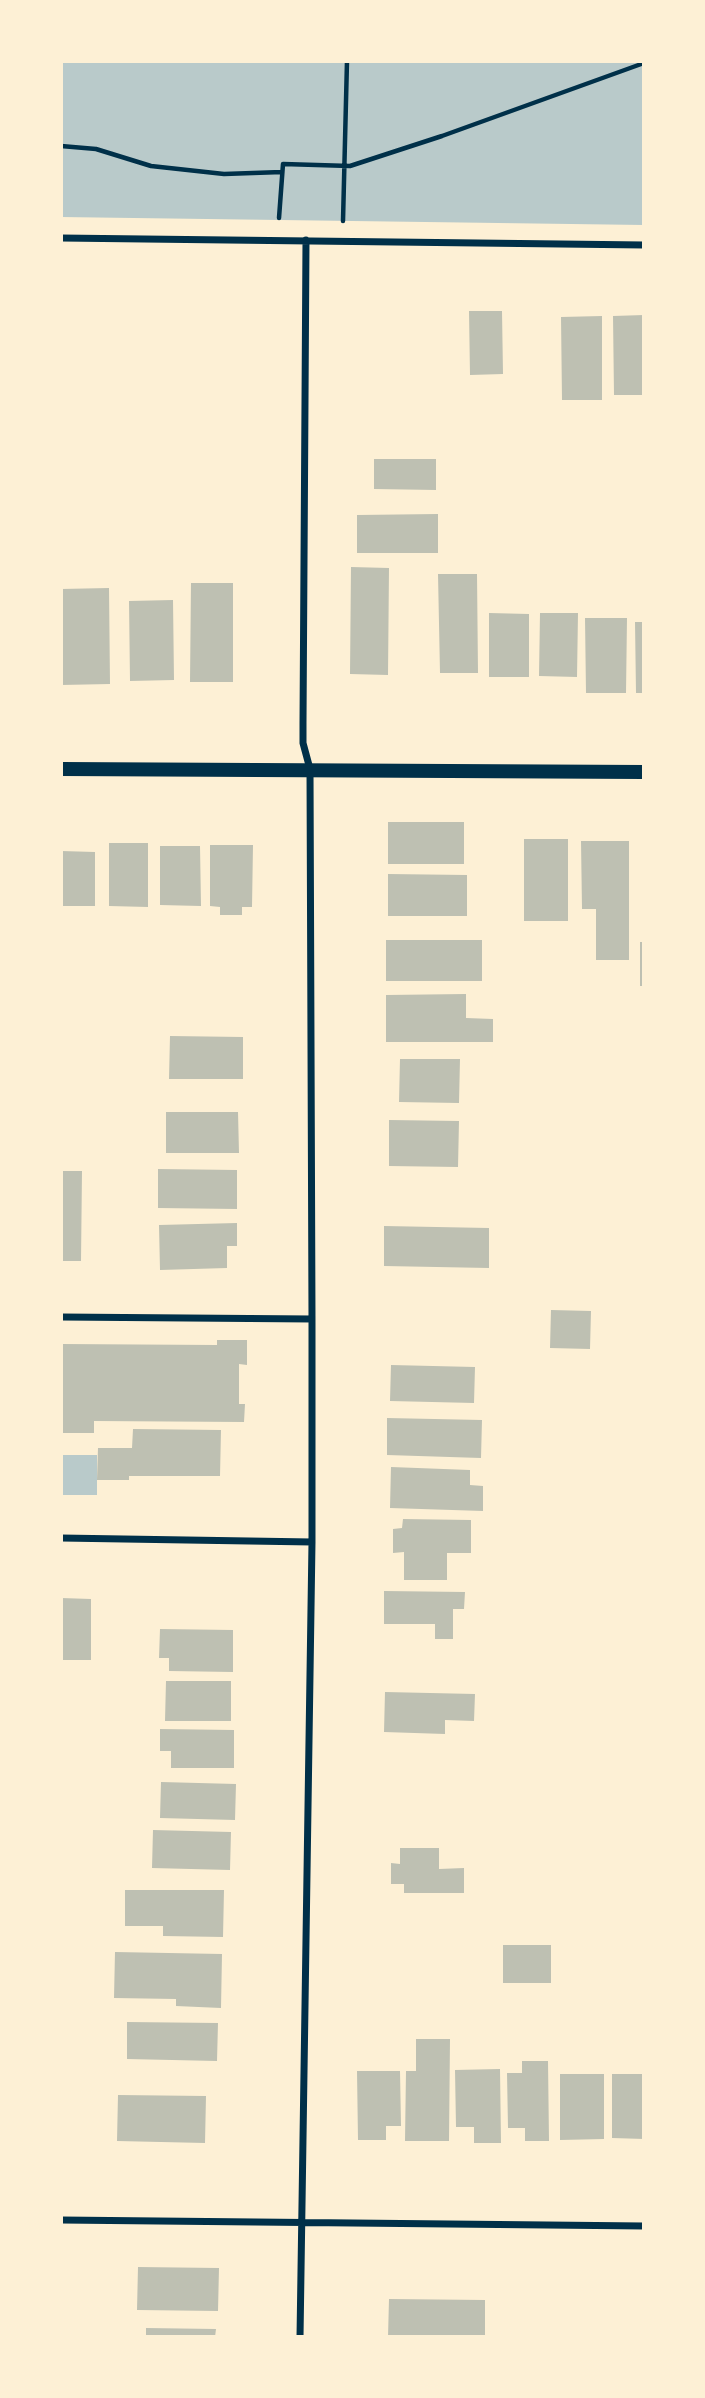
<!DOCTYPE html>
<style>
body{margin:0}
#map{position:relative;width:705px;height:2398px;overflow:hidden;background:#fdf0d5;font-family:"DejaVu Sans",sans-serif}
canvas{display:block}
.frame{position:absolute;inset:0;border:63px solid #fdf0d5;pointer-events:none}
</style>
<div id="map">
<canvas width="705" height="2398"></canvas>
<div class="frame"></div>
</div>
<script>
const ctx = document.querySelector('canvas').getContext('2d');
ctx.lineJoin = 'round';
function fill(path, color) { ctx.fillStyle = color; ctx.fill(path, 'evenodd'); }
const shape = rows => new Path2D(rows.map(r => 'M' + r).join(''));
function stroke(path, color, width, dash) { ctx.strokeStyle = color; ctx.lineWidth = width; ctx.lineCap = dash ? 'butt' : 'round'; ctx.setLineDash(dash || []); ctx.stroke(path); }
const green = shape([
 [61,61,644,61,644,225,61,217],
 [61,1455,97,1455,97,1495,61,1495]
]);
const building = shape([
 [469,311,502,311,503,374,470,375],
 [644,315,644,395,614,395,613,316],
 [602,316,602,400,562,400,561,317],
 [374,459,436,459,436,490,374,489],
 [438,514,438,553,357,553,357,515],
 [351,567,389,568,388,675,350,674],
 [438,574,477,574,478,673,440,673],
 [191,583,233,583,233,682,190,682],
 [109,588,110,684,61,685,61,589],
 [173,600,174,680,130,681,129,601],
 [489,613,529,614,529,677,489,677],
 [540,613,578,613,577,677,539,676],
 [585,618,627,618,626,693,586,693],
 [635,622,644,622,644,693,636,693],
 [388,822,464,822,464,864,388,864],
 [524,839,568,839,568,921,524,921],
 [581,841,629,841,629,960,596,960,596,909,582,909],
 [109,843,148,843,148,907,109,906],
 [210,845,253,845,252,907,242,907,242,915,220,915,220,907,210,906],
 [160,846,200,846,201,906,160,905],
 [61,851,95,852,95,906,61,906],
 [388,874,467,875,467,916,388,916],
 [386,940,482,940,482,981,386,981],
 [640,942,644,942,644,986,640,986],
 [466,994,466,1018,493,1019,493,1042,386,1042,386,995],
 [170,1036,243,1037,243,1079,169,1079],
 [400,1059,460,1059,459,1103,399,1102],
 [166,1112,238,1112,239,1153,166,1153],
 [389,1120,459,1121,458,1167,389,1166],
 [158,1169,237,1170,237,1209,158,1208],
 [61,1171,82,1171,81,1261,61,1261],
 [237,1223,237,1246,227,1246,227,1268,160,1270,159,1225],
 [384,1226,489,1228,489,1268,384,1266],
 [551,1310,591,1311,590,1349,550,1348],
 [217,1340,247,1340,247,1365,239,1364,239,1404,245,1404,244,1422,94,1421,94,1433,61,1433,61,1344,217,1345],
 [391,1365,475,1367,474,1403,390,1401],
 [387,1418,482,1420,481,1458,387,1455],
 [133,1429,221,1430,220,1476,129,1476,129,1480,97,1480,98,1448,132,1448],
 [391,1467,470,1470,470,1485,483,1486,483,1511,390,1508],
 [403,1519,471,1520,471,1553,447,1553,447,1580,404,1580,404,1552,393,1553,393,1529,402,1528],
 [384,1591,465,1592,464,1609,453,1609,453,1639,435,1639,435,1624,384,1624],
 [61,1598,91,1599,91,1660,61,1660],
 [160,1629,233,1630,233,1672,169,1671,169,1658,159,1658],
 [166,1681,231,1681,231,1721,165,1721],
 [385,1692,475,1694,474,1721,445,1720,445,1734,384,1732],
 [160,1729,234,1730,234,1768,171,1768,171,1751,160,1751],
 [161,1782,236,1784,235,1820,160,1818],
 [153,1830,231,1832,230,1870,152,1868],
 [400,1848,439,1848,439,1869,464,1868,464,1893,404,1893,404,1884,391,1884,391,1863,400,1864],
 [125,1890,224,1890,223,1937,163,1936,163,1926,125,1926],
 [503,1945,551,1945,551,1983,503,1983],
 [115,1952,222,1954,221,2008,176,2006,176,1999,114,1998],
 [127,2022,218,2023,217,2061,127,2059],
 [416,2039,450,2039,449,2141,405,2141,406,2071,416,2071],
 [522,2061,548,2061,549,2141,525,2141,525,2128,508,2128,507,2073,522,2073],
 [500,2069,501,2143,474,2143,474,2127,456,2127,455,2070],
 [357,2071,400,2071,401,2126,386,2126,386,2140,358,2140],
 [560,2074,604,2074,604,2139,560,2140],
 [612,2074,644,2074,644,2139,612,2138],
 [118,2095,206,2096,205,2143,117,2141],
 [138,2267,219,2268,218,2311,137,2310],
 [389,2299,485,2300,485,2337,388,2337],
 [146,2328,216,2329,215,2337,146,2337]
]);
const path = shape([
 [61,146,96,149,151,166,224,174,282,172],
 [279,218,283,164,350,166,442,136,644,63],
 [343,221,347,61]
]);
const minor = shape([
 [61,238,644,245],
 [61,1317,312,1319],
 [61,1538,312,1542],
 [61,2220,644,2226],
 [300,2337,312,1542,312,1319,310,769,303,743,303,723,306,240]
]);
const secondary = shape([
 [61,769,644,772]
]);
fill(green, '#b9caca');
fill(building, '#bec0b2');
stroke(path, '#003049', 4.5);
stroke(minor, '#003049', 7);
stroke(secondary, '#003049', 14);
</script>
